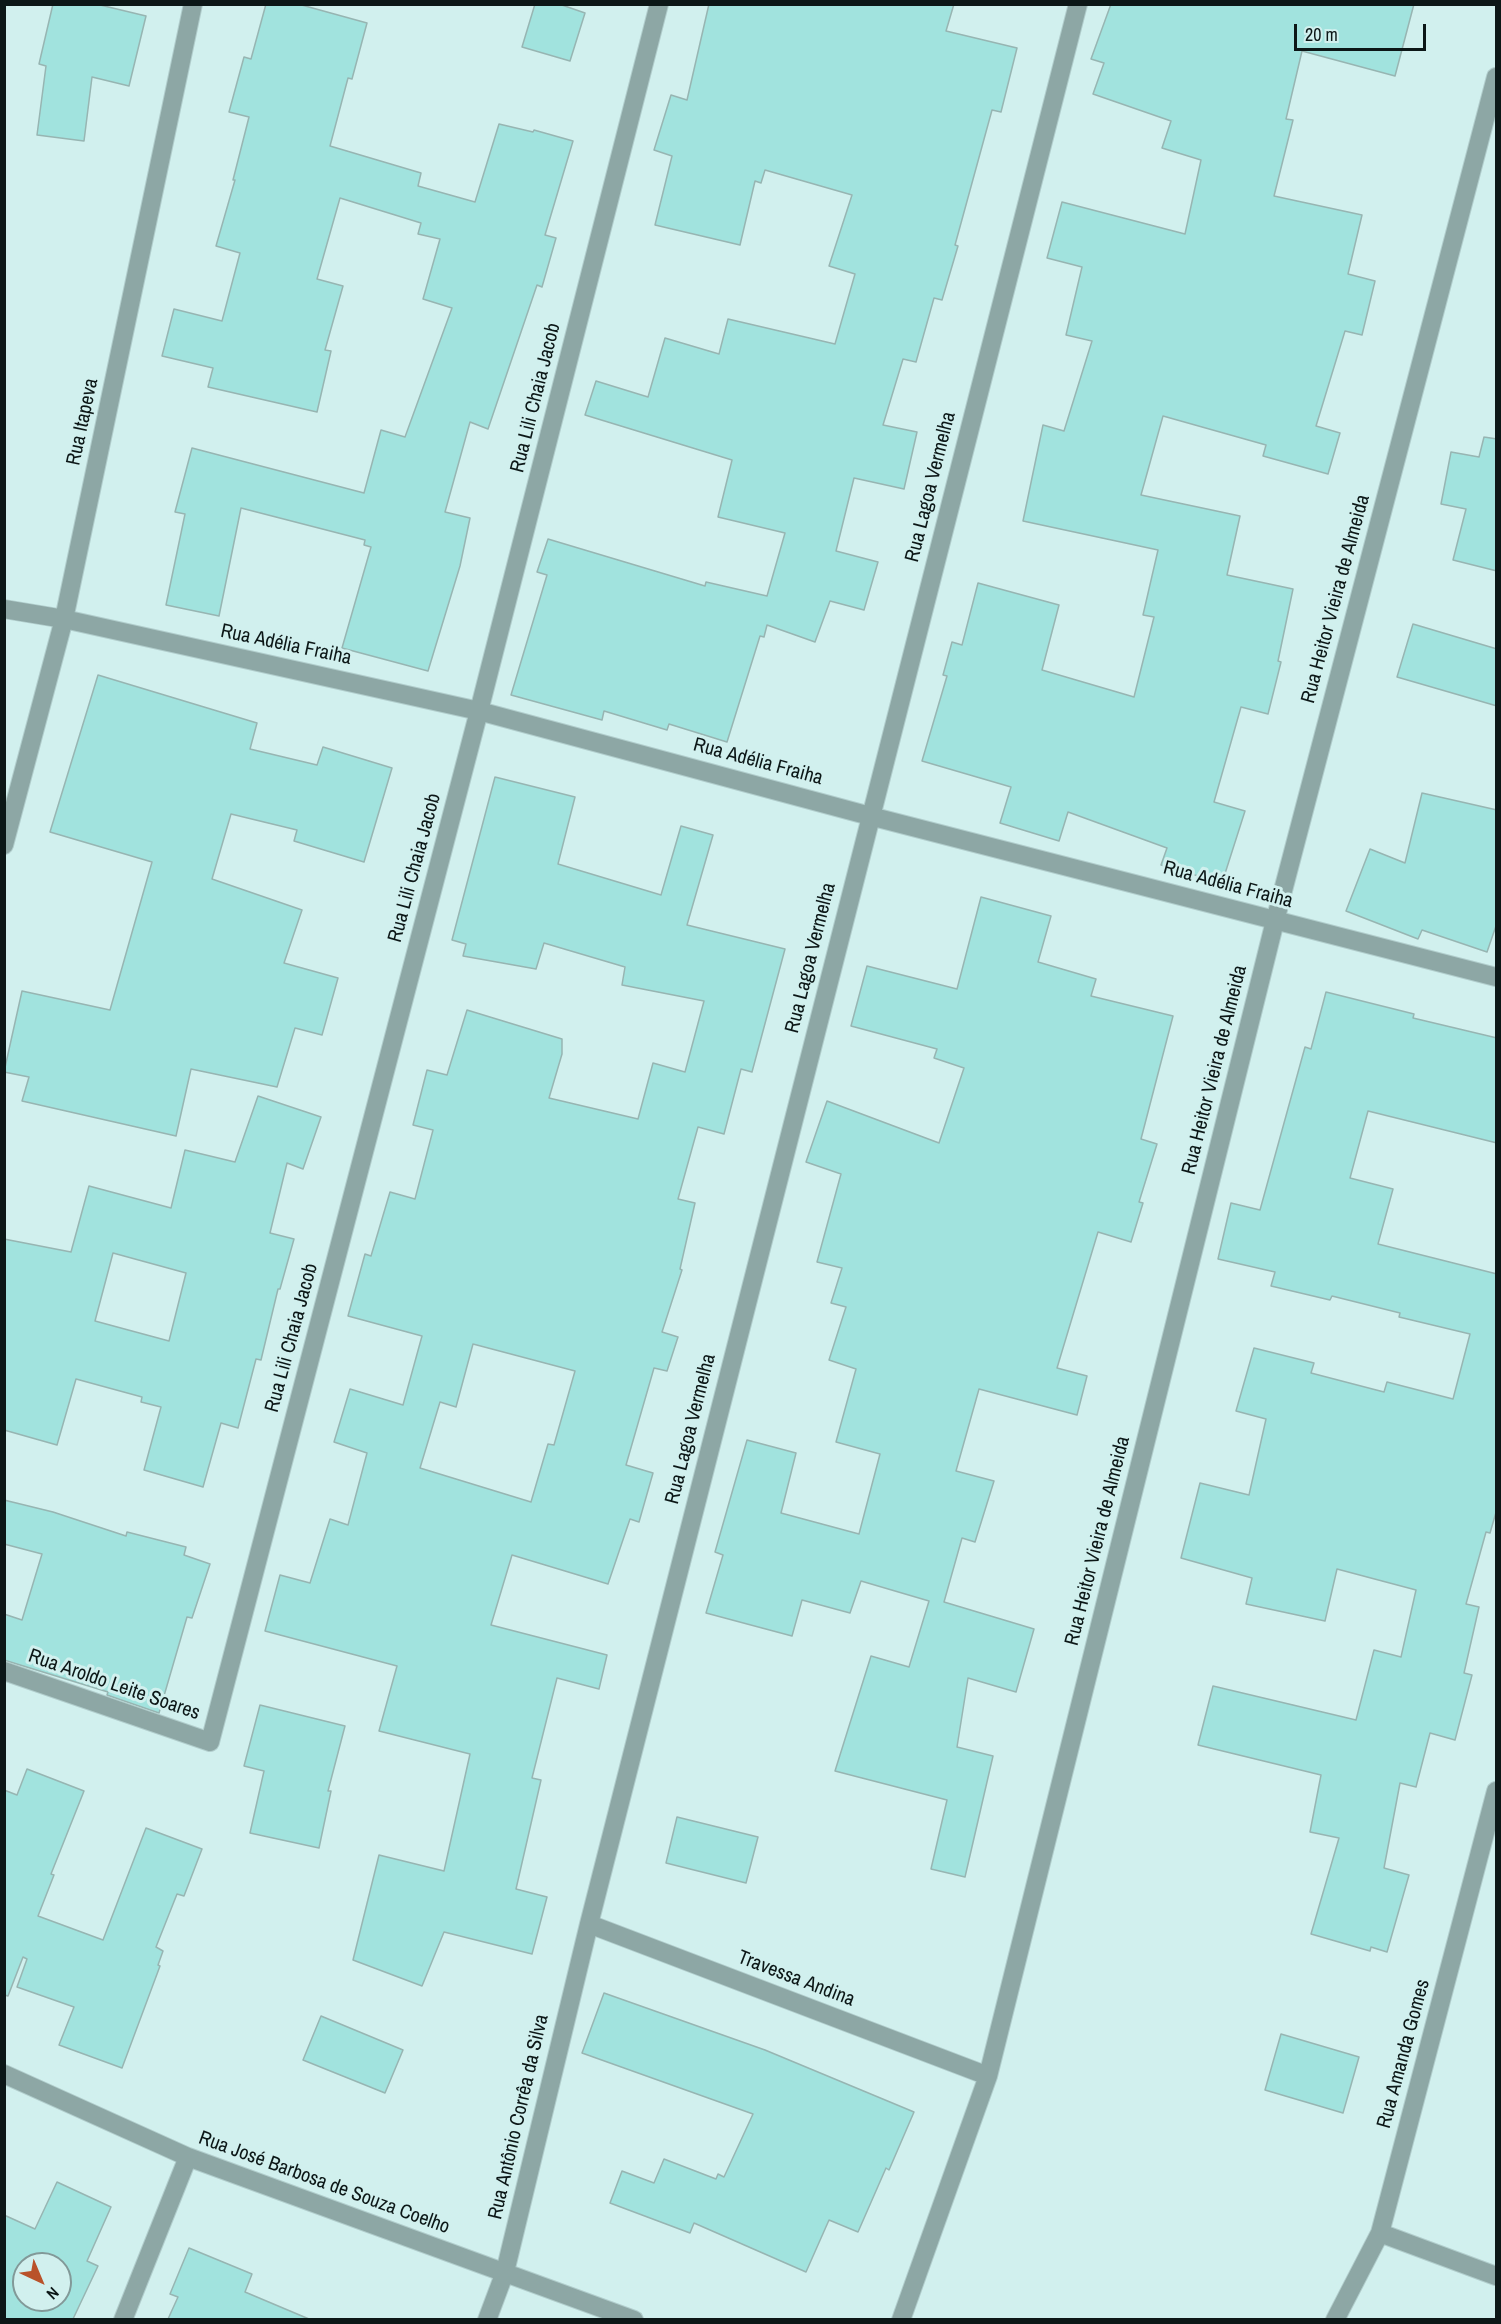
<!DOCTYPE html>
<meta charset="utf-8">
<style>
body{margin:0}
#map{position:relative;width:1501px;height:2324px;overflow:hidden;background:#d1f0ee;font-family:"Archivo Narrow",sans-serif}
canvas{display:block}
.frame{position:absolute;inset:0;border:6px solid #0c1717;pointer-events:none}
.north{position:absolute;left:12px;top:2252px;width:60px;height:60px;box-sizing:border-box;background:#d1f0ee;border:2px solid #829998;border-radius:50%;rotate:136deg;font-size:16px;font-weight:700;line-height:24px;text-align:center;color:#0c1717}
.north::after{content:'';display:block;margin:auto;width:21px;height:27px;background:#b9522a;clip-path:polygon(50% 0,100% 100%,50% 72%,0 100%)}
.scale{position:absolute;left:1294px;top:24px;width:132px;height:27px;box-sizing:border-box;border:3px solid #0c1717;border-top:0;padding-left:8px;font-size:18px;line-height:21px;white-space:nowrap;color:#0c1717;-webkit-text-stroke:4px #d1f0ee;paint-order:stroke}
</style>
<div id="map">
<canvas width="1501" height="2324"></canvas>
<div class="frame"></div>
<div class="north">N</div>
<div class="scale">20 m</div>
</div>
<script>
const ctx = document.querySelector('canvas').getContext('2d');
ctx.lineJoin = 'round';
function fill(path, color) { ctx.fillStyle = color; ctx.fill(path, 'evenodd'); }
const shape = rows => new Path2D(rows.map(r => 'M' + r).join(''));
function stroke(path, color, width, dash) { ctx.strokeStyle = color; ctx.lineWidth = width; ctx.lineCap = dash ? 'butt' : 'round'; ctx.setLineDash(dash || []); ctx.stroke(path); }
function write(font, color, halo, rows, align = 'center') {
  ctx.font = font + ' "Archivo Narrow",sans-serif'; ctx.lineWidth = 6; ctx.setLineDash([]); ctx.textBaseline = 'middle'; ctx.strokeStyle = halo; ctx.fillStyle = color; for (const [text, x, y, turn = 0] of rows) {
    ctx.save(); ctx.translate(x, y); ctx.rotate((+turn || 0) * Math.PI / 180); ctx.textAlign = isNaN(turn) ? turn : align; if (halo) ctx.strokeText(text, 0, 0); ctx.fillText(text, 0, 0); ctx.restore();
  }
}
const building = shape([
 [53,4,96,4,146,16,129,86,92,77,84,141,37,135,46,66,39,64,53,4],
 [266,4,298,4,367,23,352,79,348,78,330,146,421,173,418,186,475,202,499,124,533,132,534,130,573,141,545,235,556,238,542,287,537,285,488,429,470,422,445,512,470,518,460,566,428,671,342,648,371,547,364,545,365,540,241,508,219,616,166,605,185,514,175,512,192,448,364,493,381,430,405,437,452,308,423,299,440,239,418,234,421,223,340,198,317,279,343,286,325,350,331,351,317,412,208,387,213,368,162,356,174,309,222,321,240,253,216,246,235,180,233,180,249,117,229,112,244,57,251,59,266,4],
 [535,4,559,4,585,13,570,61,522,47,535,4],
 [709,4,954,4,946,31,1017,48,1001,112,992,110,955,245,958,246,942,300,934,298,916,362,903,359,883,425,917,432,904,489,854,478,836,551,878,562,864,610,830,601,815,642,767,625,764,637,760,636,727,742,669,724,667,730,604,711,602,720,511,695,547,575,537,572,548,539,705,586,706,582,767,596,785,533,718,517,732,460,585,415,596,381,648,397,665,338,719,354,728,319,835,344,855,274,829,266,852,195,765,170,761,183,755,181,740,245,655,225,672,156,654,150,671,95,687,100,709,4],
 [1111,4,1414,4,1395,76,1302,51,1286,119,1293,120,1274,196,1362,215,1348,274,1375,281,1362,335,1345,331,1316,426,1340,433,1328,474,1263,456,1266,445,1163,416,1141,495,1240,516,1227,575,1293,589,1278,661,1281,662,1268,714,1241,707,1214,802,1245,811,1222,883,1161,865,1167,848,1068,812,1059,841,1000,823,1011,787,922,761,947,676,943,675,952,642,962,645,978,583,1059,605,1042,670,1134,697,1154,617,1143,615,1158,550,1023,521,1043,425,1064,431,1092,341,1066,335,1082,267,1047,258,1062,202,1185,234,1201,160,1162,148,1171,121,1093,94,1104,63,1091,59,1111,4],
 [1484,437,1497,439,1497,571,1453,560,1466,509,1441,504,1451,452,1479,457,1484,437],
 [1413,624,1497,649,1497,706,1397,677,1413,624],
 [98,675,257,723,250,749,317,765,323,747,392,768,364,862,294,841,297,830,231,814,212,879,302,910,284,963,338,978,322,1035,295,1028,277,1087,191,1069,176,1136,22,1101,29,1077,4,1072,22,991,110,1010,152,862,50,832,98,675],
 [495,777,575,797,558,864,661,895,681,826,713,835,687,925,785,949,752,1072,741,1069,724,1134,698,1127,678,1199,695,1203,680,1269,682,1270,662,1332,678,1337,667,1371,654,1368,626,1465,653,1473,639,1522,630,1519,608,1584,512,1555,491,1625,607,1655,599,1689,557,1678,532,1778,541,1780,516,1889,547,1897,532,1954,444,1932,422,1986,353,1960,379,1855,444,1871,470,1754,379,1731,397,1666,265,1631,280,1575,310,1583,330,1519,348,1525,367,1453,334,1442,350,1389,403,1405,422,1336,348,1316,365,1254,371,1256,390,1192,415,1199,433,1130,413,1125,427,1070,447,1075,467,1010,562,1039,562,1054,549,1098,638,1119,653,1063,685,1072,704,1001,622,985,625,967,544,943,536,969,463,956,466,944,452,940,495,777],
 [473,1344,575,1371,554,1445,548,1444,531,1502,420,1468,440,1402,456,1407,473,1344],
 [1422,793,1497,810,1497,923,1487,952,1422,930,1418,939,1346,911,1370,849,1405,863,1422,793],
 [981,897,1051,916,1038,962,1096,979,1091,996,1173,1016,1141,1139,1157,1144,1139,1202,1143,1203,1131,1242,1098,1232,1057,1368,1087,1376,1077,1415,979,1389,956,1471,994,1481,975,1542,962,1538,944,1602,1034,1629,1016,1692,968,1678,957,1747,993,1756,965,1877,931,1869,947,1800,835,1771,871,1656,909,1667,929,1601,861,1581,850,1613,802,1600,792,1636,706,1613,723,1555,715,1552,747,1440,796,1453,781,1513,859,1534,880,1454,836,1442,856,1369,829,1360,846,1307,831,1303,842,1268,817,1262,841,1174,806,1162,827,1101,939,1143,964,1068,934,1058,937,1049,851,1026,867,966,957,989,981,897],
 [1326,992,1414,1014,1413,1018,1497,1038,1497,1143,1368,1111,1350,1178,1393,1189,1378,1244,1497,1274,1497,1509,1490,1533,1486,1532,1466,1604,1479,1607,1464,1673,1472,1675,1455,1740,1430,1733,1416,1787,1400,1783,1384,1868,1409,1875,1387,1952,1371,1947,1370,1951,1311,1934,1339,1838,1310,1832,1321,1775,1198,1745,1213,1686,1356,1720,1374,1650,1401,1657,1416,1590,1337,1569,1325,1621,1246,1604,1252,1578,1181,1558,1200,1483,1249,1495,1266,1419,1236,1411,1254,1348,1314,1363,1311,1373,1384,1392,1387,1382,1453,1399,1470,1334,1399,1317,1400,1313,1332,1296,1330,1300,1271,1286,1275,1272,1218,1259,1231,1203,1260,1210,1305,1047,1311,1049,1326,992],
 [258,1096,321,1117,303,1169,287,1163,270,1233,294,1239,280,1289,278,1289,261,1360,256,1359,238,1428,221,1423,203,1487,144,1470,161,1407,141,1402,142,1397,76,1379,57,1445,4,1430,4,1239,71,1252,89,1186,171,1208,185,1150,235,1162,258,1096],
 [113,1253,186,1273,169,1341,95,1321,113,1253],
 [4,1500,53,1512,126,1536,127,1532,186,1547,184,1555,210,1564,192,1618,187,1617,159,1713,107,1695,108,1692,4,1660,4,1614,22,1620,42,1554,4,1544,4,1500],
 [260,1705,345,1726,328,1791,331,1791,319,1848,250,1833,264,1771,244,1766,260,1705],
 [27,1769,84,1791,51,1874,54,1875,38,1916,103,1940,146,1828,202,1849,184,1896,177,1894,156,1947,163,1951,158,1965,160,1966,122,2068,59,2045,74,2007,17,1987,27,1959,23,1957,8,1996,4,1995,4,1790,17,1795,27,1769],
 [677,1817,758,1837,746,1883,666,1863,677,1817],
 [604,1993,765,2050,914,2112,889,2170,886,2168,858,2232,829,2220,806,2272,694,2223,690,2233,610,2203,622,2171,654,2183,664,2159,716,2179,718,2174,724,2177,753,2114,582,2053,604,1993],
 [321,2016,403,2050,385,2093,303,2060,321,2016],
 [1281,2034,1359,2057,1343,2113,1265,2090,1281,2034],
 [57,2182,111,2207,87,2261,98,2266,73,2319,4,2319,4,2215,35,2229,57,2182],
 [24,2264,60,2264,60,2300,24,2300,24,2264],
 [189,2248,252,2274,245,2292,309,2319,168,2319,178,2297,170,2294,189,2248]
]);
const street = shape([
 [4,609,64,619,479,711,870,816,1496,977],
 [4,845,64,619,193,4],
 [4,1671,210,1742,479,711,659,4],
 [589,1924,988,2076],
 [4,2074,188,2157,634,2320],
 [1380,2233,1496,2276],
 [123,2320,188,2157],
 [487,2320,505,2272,589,1924,1078,4],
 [901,2320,988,2076,1275,921,1496,77],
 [1335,2320,1380,2233,1496,1791]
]);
const streetNames = [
 ["Rua Lili Chaia Jacob",536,398,-76],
 ["Rua Itapeva",83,422,-78],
 ["Rua Lagoa Vermelha",931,487,-76],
 ["Rua Heitor Vieira de Almeida",1336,599,-75],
 ["Rua Adélia Fraiha",286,645,12],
 ["Rua Adélia Fraiha",758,762,15],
 ["Rua Lili Chaia Jacob",415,868,-75],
 ["Rua Adélia Fraiha",1228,885,15],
 ["Rua Lagoa Vermelha",811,958,-76],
 ["Rua Heitor Vieira de Almeida",1215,1070,-76],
 ["Rua Lili Chaia Jacob",292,1338,-75],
 ["Rua Lagoa Vermelha",691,1429,-76],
 ["Rua Heitor Vieira de Almeida",1098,1541,-76],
 ["Rua Aroldo Leite Soares",114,1685,19],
 ["Travessa Andina",796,1979,21],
 ["Rua Amanda Gomes",1404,2054,-75],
 ["Rua Antônio Corrêa da Silva",519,2117,-77],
 ["Rua José Barbosa de Souza Coelho",324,2183,20]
];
fill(building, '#a1e3de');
stroke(building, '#97b5b2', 1.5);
stroke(street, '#b1cdcc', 20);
stroke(street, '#8da7a5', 18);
write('20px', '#0c1717', '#d1f0ee', streetNames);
</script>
